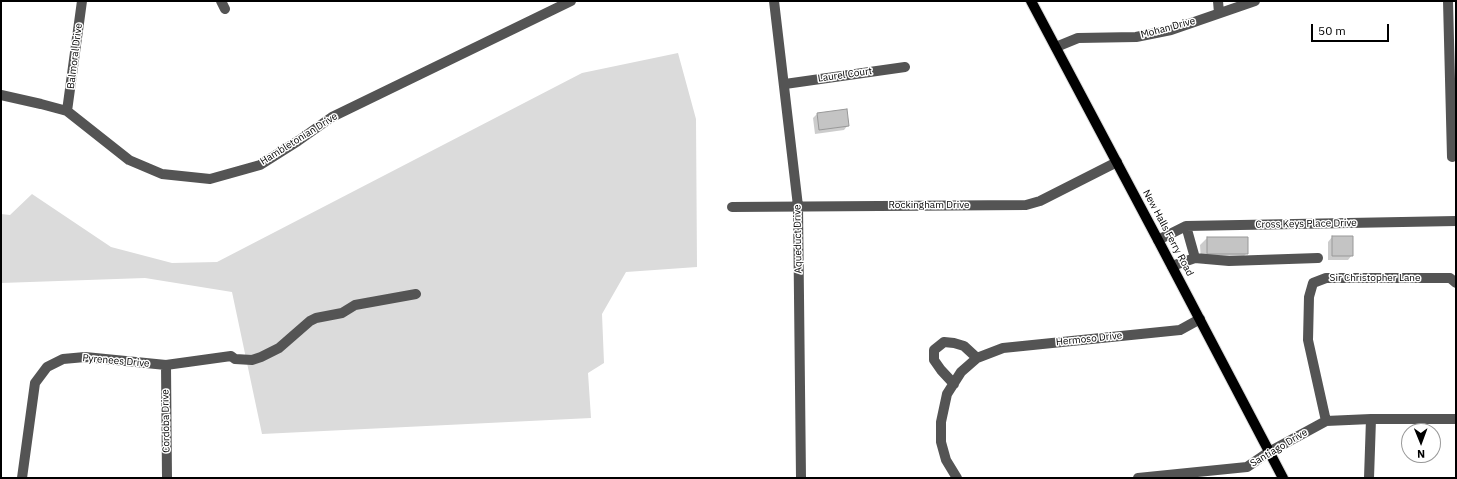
<!DOCTYPE html>
<style>
body{margin:0}
#map{position:relative;width:1457px;height:479px;overflow:hidden;background:#fff;font-family:"IBM Plex Sans",sans-serif}
canvas{display:block}
.frame{position:absolute;inset:0;border:2px solid #000;pointer-events:none}
.north{position:absolute;left:1401px;top:423px;width:40px;height:40px;box-sizing:border-box;background:#fff;border:1px solid #999;border-radius:50%;rotate:179deg;font-size:11px;font-weight:700;line-height:16px;text-align:center;color:#000}
.north::after{content:'';display:block;margin:auto;width:14px;height:18px;background:#000;clip-path:polygon(50% 0,100% 100%,50% 72%,0 100%)}
.scale{position:absolute;left:1311px;top:24px;width:78px;height:18px;box-sizing:border-box;border:2px solid #000;border-top:0;padding-left:5px;font-size:12px;line-height:14px;white-space:nowrap;color:#000;-webkit-text-stroke:3px #fff;paint-order:stroke}
</style>
<div id="map">
<canvas width="1457" height="479"></canvas>
<div class="frame"></div>
<div class="north">N</div>
<div class="scale">50 m</div>
</div>
<script>
const ctx = document.querySelector('canvas').getContext('2d');
ctx.lineJoin = 'round';
function fill(path, color) { ctx.fillStyle = color; ctx.fill(path, 'evenodd'); }
const shape = rows => new Path2D(rows.map(r => 'M' + r).join(''));
function stroke(path, color, width, dash) { ctx.strokeStyle = color; ctx.lineWidth = width; ctx.lineCap = dash ? 'butt' : 'round'; ctx.setLineDash(dash || []); ctx.stroke(path); }
function write(font, color, halo, rows, align = 'center') {
  ctx.font = font + ' "IBM Plex Sans",sans-serif'; ctx.lineWidth = 3; ctx.setLineDash([]); ctx.textBaseline = 'middle'; ctx.strokeStyle = halo; ctx.fillStyle = color; for (const [text, x, y, turn = 0] of rows) {
    ctx.save(); ctx.translate(x, y); ctx.rotate((+turn || 0) * Math.PI / 180); ctx.textAlign = isNaN(turn) ? turn : align; if (halo) ctx.strokeText(text, 0, 0); ctx.fillText(text, 0, 0); ctx.restore();
  }
}
const green = shape([
 [678,53,696,119,697,267,626,272,602,314,604,363,588,373,591,418,262,434,232,292,145,278,1,283,1,214,10,215,32,194,111,247,172,263,217,262,582,73]
]);
const shadow = shape([
 [817,114,848,125,844,130,815,134,813,118],
 [1332,237,1352,255,1348,260,1328,260,1328,242],
 [1207,238,1247,253,1240,260,1201,261,1200,245]
]);
const building = shape([
 [847,109,849,126,819,130,817,113,847,109],
 [1332,236,1353,236,1353,256,1332,256,1332,236],
 [1207,237,1248,237,1248,254,1207,254,1207,237]
]);
const minor = shape([
 [221,1,225,9],
 [774,1,798,206,801,478],
 [1218,1,1219,13],
 [1448,1,1452,157],
 [1056,47,1078,38,1136,37,1171,30,1255,1],
 [785,84,905,67],
 [1,95,41,104,67,111,129,160,162,174,210,179,260,165,298,141,332,117,571,1],
 [67,111,82,1],
 [732,207,1026,205,1040,201,1117,162],
 [1158,240,1186,226,1456,221],
 [1195,258,1229,261,1318,258],
 [1172,266,1195,258,1186,226],
 [166,365,167,478],
 [954,384,941,370,934,360,934,350,944,342,954,343,964,346,977,358],
 [1326,421,1308,340,1309,297,1313,283,1326,278,1450,278,1456,283],
 [22,478,35,383,47,367,63,359,85,357,166,365,231,356,235,359,252,360,261,357,279,348,310,321,316,318,342,313,355,305,416,294],
 [957,478,946,460,941,442,941,422,947,394,961,372,977,358,1003,348,1180,330,1200,319],
 [1138,478,1247,467,1269,452,1326,421,1371,419,1456,419],
 [1369,478,1371,419]
]);
const major = shape([
 [1031,1,1158,240,1283,478]
]);
const streetNames = [
 ["Mohan Drive",1168,28,-15],
 ["Balmoral Drive",75,56,-83],
 ["Laurel Court",845,75,-8],
 ["Hambletonian Drive",299,139,-32],
 ["Rockingham Drive",929,205],
 ["Cross Keys Place Drive",1306,224,-1],
 ["New Halls Ferry Road",1168,233,62],
 ["Aqueduct Drive",798,239,-91],
 ["Sir Christopher Lane",1375,278],
 ["Hermoso Drive",1089,339,-6],
 ["Pyrenees Drive",116,361,5],
 ["Cordoba Drive",166,421,-91],
 ["Santiago Drive",1279,448,-31]
];
fill(green, '#dbdbdb');
fill(shadow, '#0003');
fill(building, '#c4c4c4');
stroke(building, '#989898', 1);
stroke(major, '#dbdbdb', 12);
stroke(minor, '#545454', 10);
stroke(major, '#000', 10);
write('10px', '#000', '#fff', streetNames);
</script>
